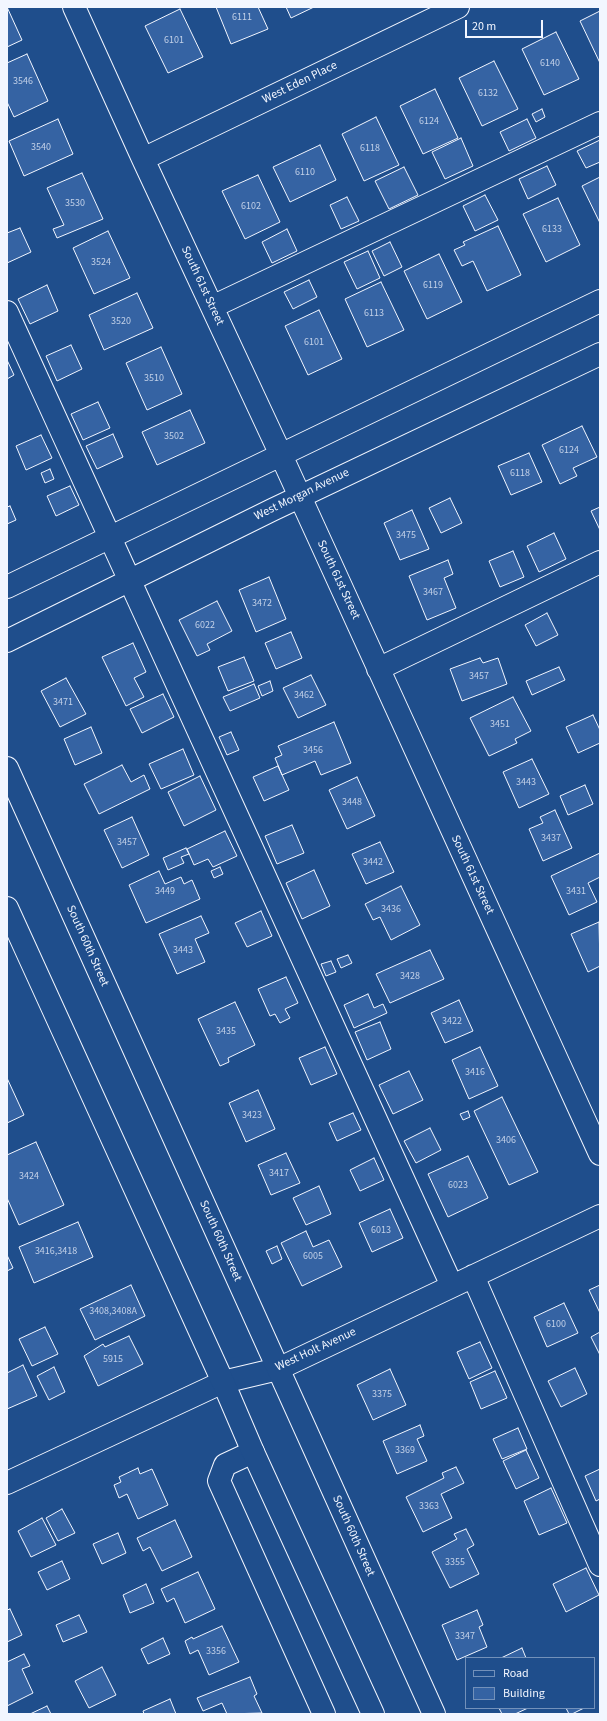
<!DOCTYPE html>
<style>
body{margin:0}
#map{position:relative;width:607px;height:1721px;overflow:hidden;background:#1f4e8c;font-family:"Source Sans 3",sans-serif}
canvas{display:block}
.frame{position:absolute;inset:0;border:8px solid #f2f6ff;pointer-events:none}
.legend{position:absolute;left:465px;top:1657px;width:130px;height:52px;box-sizing:border-box;background:#1f4e8c;border:1px solid #7391ba;margin:0;padding:5px 7px;list-style:none;font-size:12px;color:#f2f6ff}
.legend li{display:flex;align-items:center;gap:8px;height:20px}
.legend b{width:20px;border:1px solid #7391ba}
.scale{position:absolute;left:465px;top:20px;width:78px;height:18px;box-sizing:border-box;border:2px solid #f2f6ff;border-top:0;padding-left:5px;font-size:12px;line-height:14px;white-space:nowrap;color:#f2f6ff;-webkit-text-stroke:3px #1f4e8c;paint-order:stroke}
</style>
<div id="map">
<canvas width="607" height="1721"></canvas>
<div class="frame"></div>
<ul class="legend">
<li><b style="height:5px;background:#1f4e8c"></b>Road</li>
<li><b style="height:11px;background:#3563a3"></b>Building</li>
</ul>
<div class="scale">20 m</div>
</div>
<script>
const ctx = document.querySelector('canvas').getContext('2d');
ctx.lineJoin = 'round';
function fill(path, color) { ctx.fillStyle = color; ctx.fill(path, 'evenodd'); }
const shape = rows => new Path2D(rows.map(r => 'M' + r).join(''));
function stroke(path, color, width, dash) { ctx.strokeStyle = color; ctx.lineWidth = width; ctx.lineCap = dash ? 'butt' : 'round'; ctx.setLineDash(dash || []); ctx.stroke(path); }
function write(font, color, halo, rows, align = 'center') {
  ctx.font = font + ' "Source Sans 3",sans-serif'; ctx.lineWidth = 3; ctx.setLineDash([]); ctx.textBaseline = 'middle'; ctx.strokeStyle = halo; ctx.fillStyle = color; for (const [text, x, y, turn = 0] of rows) {
    ctx.save(); ctx.translate(x, y); ctx.rotate((+turn || 0) * Math.PI / 180); ctx.textAlign = isNaN(turn) ? turn : align; if (halo) ctx.strokeText(text, 0, 0); ctx.fillText(text, 0, 0); ctx.restore();
  }
}
const building = shape([
 [7,7,22,40,7,47,7,7],
 [216,7,258,7,268,29,231,44,216,7],
 [286,7,314,7,291,18,286,7],
 [180,9,203,57,168,73,145,26,180,9],
 [600,11,600,63,580,21,600,11],
 [556,32,579,79,544,95,522,49,556,32],
 [27,54,48,101,14,117,7,102,7,63,27,54],
 [494,61,518,109,482,126,459,78,494,61],
 [435,89,458,138,423,154,400,106,435,89],
 [542,109,545,117,536,122,532,114,542,109],
 [376,117,399,165,364,181,342,134,376,117],
 [58,119,73,154,24,176,9,141,58,119],
 [527,119,536,138,509,151,500,132,527,119],
 [461,138,473,166,445,179,432,152,461,138],
 [600,140,600,162,586,168,577,151,600,140],
 [320,145,336,180,290,202,273,167,320,145],
 [547,166,556,185,528,199,519,179,547,166],
 [404,167,418,195,389,209,375,181,404,167],
 [82,173,103,219,57,238,53,229,64,225,47,188,82,173],
 [258,175,280,222,245,239,222,191,258,175],
 [600,177,600,223,582,186,600,177],
 [485,195,498,220,475,231,463,206,485,195],
 [347,197,359,221,341,229,330,205,347,197],
 [558,198,580,245,546,262,523,214,558,198],
 [498,226,521,275,487,291,473,261,462,266,454,250,465,245,463,242,498,226],
 [20,228,31,252,7,263,7,233,20,228],
 [287,229,297,251,272,263,262,242,287,229],
 [108,231,130,278,94,294,73,248,108,231],
 [390,242,402,267,384,276,372,251,390,242],
 [368,251,380,278,357,289,344,262,368,251],
 [439,254,462,302,427,319,404,271,439,254],
 [309,280,317,297,293,309,284,292,309,280],
 [381,282,404,330,367,347,345,299,381,282],
 [47,285,58,311,30,324,18,299,47,285],
 [137,293,153,328,104,350,89,315,137,293],
 [319,310,342,359,308,375,285,326,319,310],
 [71,345,82,369,57,381,46,356,71,345],
 [161,347,182,394,147,410,126,363,161,347],
 [7,360,14,375,7,379,7,360],
 [98,402,110,428,83,440,71,414,98,402],
 [190,410,205,443,157,465,142,432,190,410],
 [582,426,597,457,573,468,577,476,560,484,542,445,582,426],
 [113,434,123,457,97,469,86,446,113,434],
 [41,435,52,458,26,470,16,446,41,435],
 [529,453,542,482,511,495,498,466,529,453],
 [50,469,54,479,45,483,41,473,50,469],
 [70,486,79,505,56,516,47,496,70,486],
 [450,498,462,523,441,533,429,508,450,498],
 [10,506,16,520,7,524,7,507,10,506],
 [600,507,600,530,591,511,600,507],
 [412,510,429,549,400,560,384,523,412,510],
 [554,533,566,559,539,572,527,546,554,533],
 [513,551,524,577,500,587,489,561,513,551],
 [448,560,453,574,444,578,456,608,427,620,409,576,448,560],
 [269,577,286,619,256,632,239,590,269,577],
 [217,601,232,631,207,644,210,650,197,656,179,620,217,601],
 [547,613,558,635,536,646,525,625,547,613],
 [291,632,302,658,276,669,265,643,291,632],
 [133,643,146,672,134,678,144,697,126,706,102,657,133,643],
 [244,657,254,681,228,691,218,667,244,657],
 [480,658,483,663,498,658,507,684,462,701,450,669,480,658],
 [559,667,565,680,532,695,526,681,559,667],
 [311,675,326,705,298,718,283,688,311,675],
 [66,678,86,714,60,727,41,691,66,678],
 [270,681,273,691,262,696,258,686,270,681],
 [254,684,260,698,230,711,223,697,254,684],
 [163,694,174,717,142,733,130,709,163,694],
 [513,697,531,731,515,739,517,743,489,756,470,718,513,697],
 [593,715,600,730,600,743,578,753,566,727,593,715],
 [334,722,351,763,321,775,315,761,282,775,275,758,282,755,278,746,334,722],
 [91,727,102,753,75,765,64,739,91,727],
 [231,732,239,750,227,755,219,737,231,732],
 [183,749,194,775,161,789,149,764,183,749],
 [532,759,549,794,519,808,503,772,532,759],
 [122,765,131,782,144,775,150,789,99,814,84,784,122,765],
 [278,766,289,790,264,801,253,777,278,766],
 [200,776,216,810,184,826,168,792,200,776],
 [357,777,375,816,347,829,329,790,357,777],
 [585,785,593,804,568,815,560,796,585,785],
 [555,810,572,848,543,861,529,829,543,823,540,817,555,810],
 [132,817,149,855,122,868,104,830,132,817],
 [292,825,304,853,277,864,265,836,292,825],
 [225,831,237,856,213,867,208,859,194,865,187,849,225,831],
 [380,842,394,872,366,884,352,854,380,842],
 [186,848,189,854,181,857,184,863,168,870,163,858,186,848],
 [600,853,600,877,588,883,597,902,569,915,551,876,600,853],
 [220,867,223,874,214,878,211,871,220,867],
 [314,870,330,906,302,919,286,883,314,870],
 [159,871,165,884,181,877,184,884,192,880,200,899,146,923,129,885,159,871],
 [401,886,420,925,391,940,380,917,373,920,365,904,401,886],
 [261,911,272,936,247,947,235,923,261,911],
 [201,916,209,933,195,939,205,962,177,974,159,934,201,916],
 [599,922,600,966,588,972,571,934,599,922],
 [430,950,444,979,390,1003,376,974,430,950],
 [348,955,352,963,341,968,337,959,348,955],
 [331,961,336,972,326,976,321,964,331,961],
 [286,977,298,1003,285,1009,290,1018,280,1023,275,1014,270,1016,258,989,286,977],
 [368,994,374,1008,383,1004,387,1013,354,1028,344,1005,368,994],
 [459,1000,473,1031,445,1043,431,1013,459,1000],
 [235,1002,255,1045,228,1058,229,1062,220,1066,198,1019,235,1002],
 [380,1022,391,1049,367,1060,355,1032,380,1022],
 [325,1047,337,1074,311,1085,299,1058,325,1047],
 [480,1047,498,1086,469,1099,452,1060,480,1047],
 [409,1071,423,1100,393,1114,379,1085,409,1071],
 [7,1078,24,1115,7,1123,7,1078],
 [258,1090,275,1129,246,1142,229,1103,258,1090],
 [502,1097,538,1172,509,1185,474,1111,502,1097],
 [468,1111,470,1117,463,1120,460,1114,468,1111],
 [353,1113,361,1130,337,1141,329,1123,353,1113],
 [430,1128,441,1150,416,1163,404,1141,430,1128],
 [36,1142,64,1205,19,1225,7,1198,7,1155,36,1142],
 [286,1153,300,1183,271,1195,258,1165,286,1153],
 [468,1156,488,1198,448,1217,428,1174,468,1156],
 [374,1158,384,1180,360,1191,350,1170,374,1158],
 [319,1186,331,1214,306,1225,293,1198,319,1186],
 [390,1209,403,1238,372,1252,359,1223,390,1209],
 [78,1222,93,1257,34,1283,19,1247,78,1222],
 [306,1231,313,1247,329,1240,342,1267,302,1286,281,1243,306,1231],
 [277,1246,282,1259,272,1264,266,1251,277,1246],
 [7,1255,13,1268,7,1271,7,1255],
 [131,1285,145,1316,95,1340,80,1309,131,1285],
 [600,1285,600,1313,589,1290,600,1285],
 [564,1303,578,1333,547,1347,534,1317,564,1303],
 [45,1327,58,1354,32,1366,19,1339,45,1327],
 [600,1332,600,1355,591,1337,600,1332],
 [129,1336,143,1364,98,1386,84,1356,103,1344,105,1347,129,1336],
 [480,1342,492,1368,469,1379,457,1352,480,1342],
 [23,1365,37,1396,7,1409,7,1373,23,1365],
 [54,1367,65,1392,49,1400,37,1376,54,1367],
 [575,1368,587,1394,561,1407,548,1381,575,1368],
 [390,1369,406,1405,373,1420,357,1385,390,1369],
 [495,1371,507,1398,481,1409,470,1382,495,1371],
 [420,1425,424,1436,417,1439,427,1461,397,1474,383,1441,420,1425],
 [518,1428,527,1449,502,1459,493,1439,518,1428],
 [526,1450,539,1478,516,1489,503,1461,526,1450],
 [456,1467,464,1483,441,1494,452,1518,423,1532,406,1497,444,1478,442,1473,456,1467],
 [138,1468,140,1474,152,1469,168,1505,138,1519,127,1494,119,1498,114,1485,121,1482,119,1477,138,1468],
 [600,1469,600,1499,596,1501,585,1476,600,1469],
 [551,1488,567,1523,539,1535,524,1501,551,1488],
 [62,1509,75,1533,58,1541,46,1518,62,1509],
 [42,1518,56,1545,31,1557,18,1531,42,1518],
 [175,1520,192,1557,162,1571,150,1547,143,1551,137,1538,175,1520],
 [466,1529,474,1545,467,1549,479,1574,450,1588,432,1552,457,1539,454,1534,466,1529],
 [118,1533,126,1553,102,1564,93,1544,118,1533],
 [62,1561,70,1579,47,1590,38,1572,62,1561],
 [586,1568,599,1595,566,1612,553,1584,586,1568],
 [198,1572,215,1609,185,1623,174,1598,167,1602,161,1589,198,1572],
 [146,1584,154,1603,130,1613,123,1595,146,1584],
 [10,1609,22,1635,7,1642,7,1610,10,1609],
 [477,1610,483,1625,479,1627,487,1647,457,1660,442,1625,477,1610],
 [79,1615,87,1632,63,1642,56,1625,79,1615],
 [222,1626,239,1662,209,1675,198,1650,190,1654,185,1641,192,1637,193,1639,222,1626],
 [163,1638,170,1654,148,1664,141,1649,163,1638],
 [522,1648,526,1658,501,1658,522,1648],
 [24,1654,30,1666,22,1669,33,1693,7,1706,7,1662,24,1654],
 [102,1667,116,1695,89,1708,75,1681,102,1667],
 [250,1677,257,1694,254,1696,262,1713,227,1714,222,1703,203,1711,197,1698,250,1677],
 [170,1699,176,1714,144,1714,143,1711,170,1699],
 [47,1706,51,1714,30,1714,47,1706],
 [499,1708,528,1708,515,1714,502,1714,499,1708],
 [566,1708,584,1708,572,1714,569,1714,566,1708]
]);
const minor = shape([
 [74,7,143,159,281,455,600,1154],
 [143,159,458,7],
 [212,307,600,123],
 [7,312,452,1286],
 [7,587,600,301],
 [7,641,272,510,600,354],
 [378,669,600,562],
 [473,1276,600,1565],
 [253,1452,225,1465,219,1481,324,1714],
 [7,1483,223,1382,278,1369,600,1216]
]);
const major = shape([
 [7,768,434,1714],
 [7,908,223,1382,253,1452,373,1714]
]);
const numberNames = [
 ["6111",242,18],
 ["6101",174,41],
 ["6140",550,64],
 ["3546",23,82],
 ["6132",488,94],
 ["6124",429,122],
 ["3540",41,148],
 ["6118",370,149],
 ["6110",305,173],
 ["3530",75,204],
 ["6102",251,207],
 ["6133",552,230],
 ["3524",101,263],
 ["6119",433,286],
 ["6113",374,314],
 ["3520",121,322],
 ["6101",314,343],
 ["3510",154,379],
 ["3502",174,437],
 ["6124",569,451],
 ["6118",520,474],
 ["3475",406,536],
 ["3467",433,593],
 ["3472",262,604],
 ["6022",205,626],
 ["3457",479,677],
 ["3462",304,696],
 ["3471",63,703],
 ["3451",500,725],
 ["3456",313,751],
 ["3443",526,783],
 ["3448",352,803],
 ["3437",551,839],
 ["3457",127,843],
 ["3442",373,863],
 ["3449",165,892],
 ["3431",576,892],
 ["3436",391,910],
 ["3443",183,951],
 ["3428",410,977],
 ["3422",452,1022],
 ["3435",226,1032],
 ["3416",475,1073],
 ["3423",252,1116],
 ["3406",506,1141],
 ["3417",279,1174],
 ["3424",29,1177],
 ["6023",458,1186],
 ["6013",381,1231],
 ["3416,3418",56,1252],
 ["6005",313,1257],
 ["3408,3408A",113,1312],
 ["6100",556,1325],
 ["5915",113,1360],
 ["3375",382,1395],
 ["3369",405,1451],
 ["3363",429,1507],
 ["3355",455,1563],
 ["3347",465,1637],
 ["3356",216,1652]
];
const streetNames = [
 ["West Eden Place",300,83,-26],
 ["South 61st Street",202,286,65],
 ["West Morgan Avenue",302,495,-26],
 ["South 61st Street",338,580,65],
 ["South 61st Street",472,875,65],
 ["South 60th Street",87,946,66],
 ["South 60th Street",220,1241,66],
 ["West Holt Avenue",316,1350,-25],
 ["South 60th Street",353,1536,66]
];
fill(building, '#3563a3');
stroke(building, '#f2f6ff', 1);
stroke(minor, '#f2f6ff', 24);
stroke(major, '#f2f6ff', 24);
stroke(minor, '#1f4e8c', 22);
stroke(major, '#1f4e8c', 22);
write('10px', '#c3d1e8', null, numberNames);
write('12px', '#f2f6ff', '#1f4e8c', streetNames);
</script>
